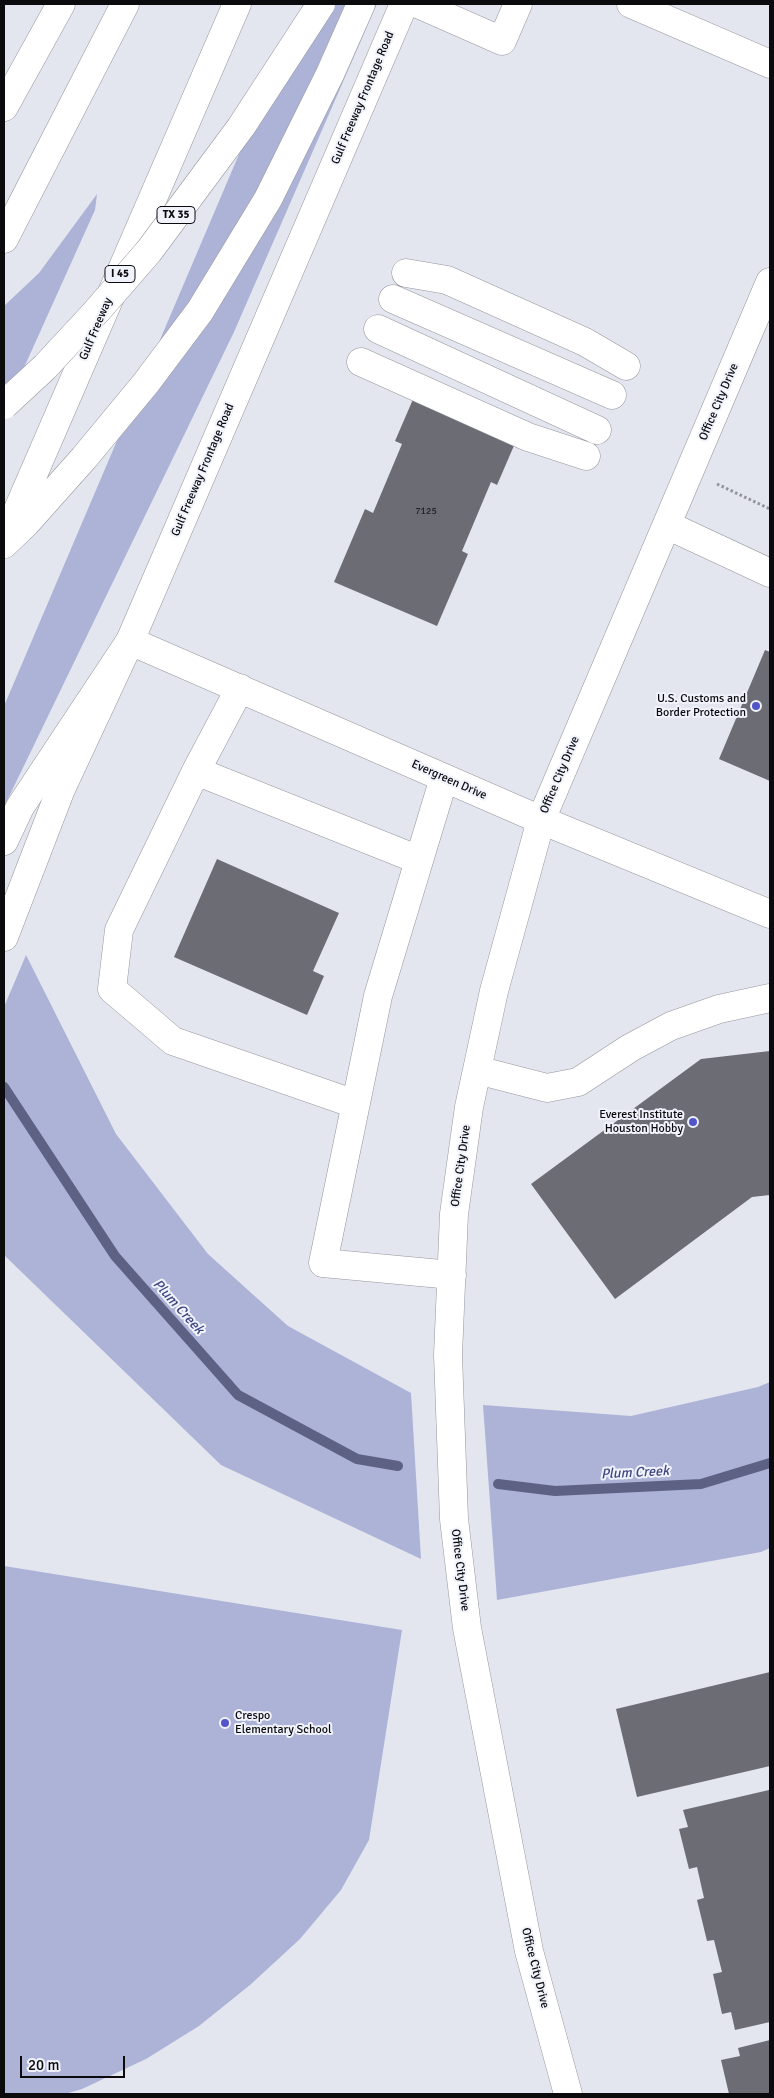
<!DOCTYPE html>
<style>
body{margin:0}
#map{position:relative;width:774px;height:2098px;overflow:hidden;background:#e4e6ef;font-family:Signika,sans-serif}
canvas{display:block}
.frame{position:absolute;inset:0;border:5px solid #0b0b0e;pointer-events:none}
.scale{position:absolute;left:20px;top:2056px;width:105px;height:22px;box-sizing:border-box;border:2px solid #0b0b0e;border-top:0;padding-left:6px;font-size:15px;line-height:18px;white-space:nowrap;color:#0b0b0e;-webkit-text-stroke:4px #f1f3fc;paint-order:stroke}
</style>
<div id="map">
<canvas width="774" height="2098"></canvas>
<div class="frame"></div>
<div class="scale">20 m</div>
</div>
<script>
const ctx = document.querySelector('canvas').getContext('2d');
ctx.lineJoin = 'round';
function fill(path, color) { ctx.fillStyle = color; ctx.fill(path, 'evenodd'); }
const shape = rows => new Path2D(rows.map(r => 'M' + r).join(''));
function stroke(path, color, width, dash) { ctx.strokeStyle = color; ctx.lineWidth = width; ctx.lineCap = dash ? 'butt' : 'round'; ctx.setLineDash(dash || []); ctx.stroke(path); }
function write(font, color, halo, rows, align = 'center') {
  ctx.font = font + ' Signika,sans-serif'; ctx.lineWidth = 4; ctx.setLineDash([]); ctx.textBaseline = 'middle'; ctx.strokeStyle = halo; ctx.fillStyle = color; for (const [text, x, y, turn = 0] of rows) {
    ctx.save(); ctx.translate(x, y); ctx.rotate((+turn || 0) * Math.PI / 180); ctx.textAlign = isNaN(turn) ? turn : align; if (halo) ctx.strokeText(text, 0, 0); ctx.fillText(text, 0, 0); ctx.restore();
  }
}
const green = shape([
 [303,4,377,4,234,332,4,807,4,706],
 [97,194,95,210,4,412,4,306,39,273],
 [26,955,116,1134,208,1254,288,1326,411,1393,421,1559,221,1465,4,1255,4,1007],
 [770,1382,770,1548,761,1552,497,1600,483,1405,631,1416,758,1387],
 [4,1566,402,1630,369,1840,341,1890,300,1939,250,1985,199,2026,146,2059,82,2089,65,2094,4,2094]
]);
const stream = shape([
 [4,1087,115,1256,238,1395,357,1459,398,1466],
 [498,1484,555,1491,701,1484,770,1463]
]);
const building = shape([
 [414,397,516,441,497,485,491,482,462,551,468,554,437,626,334,582,365,509,373,513,402,444,395,441],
 [765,650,770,652,770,781,719,759],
 [217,859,339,913,313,971,324,976,307,1015,174,957],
 [770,1051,770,1195,752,1197,615,1299,531,1184,701,1059],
 [770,1672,770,1766,637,1797,616,1709],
 [769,1790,770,2022,735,2030,731,2012,722,2014,713,1974,722,1972,714,1940,707,1941,697,1900,704,1898,697,1867,689,1869,679,1829,688,1827,683,1810],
 [770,2040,770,2094,729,2094,721,2060,740,2056,738,2048]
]);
const path = shape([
 [717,484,770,509]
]);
const minor = shape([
 [418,4,502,41,518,4],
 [631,4,770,64],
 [406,273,447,280,585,342,626,366],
 [393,299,612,395],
 [378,329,597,430],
 [361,362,528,437,586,456],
 [667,525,770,573],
 [130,641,541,820,770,914],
 [240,688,196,771,419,860],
 [196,771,119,930,112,989,173,1041,355,1104],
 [444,778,378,996,323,1263,452,1275],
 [477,1070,547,1088,578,1082,630,1048,671,1026,719,1009,770,998],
 [568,2094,529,1951,467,1628,454,1519,448,1355,454,1214,469,1107,494,991,541,820,770,282]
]);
const major = shape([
 [4,937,61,789,130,641,404,4]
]);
const highway = shape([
 [4,107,61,4],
 [4,239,125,4],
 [10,528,237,4],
 [4,544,26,523,84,458,146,383,200,311,268,199,330,74,361,4],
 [4,841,20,807,130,641]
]);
const highwayBridge = shape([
 [4,405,45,367,96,312,149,251,241,127,321,4]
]);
const markers = [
 [756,706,5,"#5254ca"],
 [693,1122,5,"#5254ca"],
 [225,1723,5,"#5254ca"]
];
const numberNames = [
 ["7125",426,511]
];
const shields = [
 [176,215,38],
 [120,274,30]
];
const shieldNames = [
 ["TX 35",176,215],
 ["I 45",120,274]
];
const streetNames = [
 ["Gulf Freeway Frontage Road",363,98,-67],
 ["Gulf Freeway",96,329,-67],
 ["Office City Drive",719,402,-67],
 ["Gulf Freeway Frontage Road",203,470,-67],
 ["Office City Drive",560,775,-67],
 ["Evergreen Drive",449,780,24],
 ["Office City Drive",461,1166,-82],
 ["Office City Drive",460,1570,83],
 ["Office City Drive",535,1968,76]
];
const poiNames = [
 ["U.S. Customs and",746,699],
 ["Border Protection",746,713],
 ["Everest Institute",683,1115],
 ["Houston Hobby",683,1129],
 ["Crespo",235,1716,"left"],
 ["Elementary School",235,1730,"left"]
];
const waterNames = [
 ["Plum Creek",178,1307,48],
 ["Plum Creek",635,1473,-3]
];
fill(green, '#adb3d7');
stroke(stream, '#5d6284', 10);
fill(building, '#6b6c74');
stroke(minor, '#94969e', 29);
stroke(major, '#94969e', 29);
stroke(highway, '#94969e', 29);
stroke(path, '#92939a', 3, [2.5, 2.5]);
stroke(minor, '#fff', 28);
stroke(major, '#fff', 28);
stroke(highway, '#fff', 28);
stroke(highwayBridge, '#94969e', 29, []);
stroke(highwayBridge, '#fff', 28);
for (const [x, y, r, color] of markers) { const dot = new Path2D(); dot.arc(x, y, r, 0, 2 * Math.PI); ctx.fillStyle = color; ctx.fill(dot); stroke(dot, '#f1f3fc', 2); }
write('10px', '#232328', null, numberNames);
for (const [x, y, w] of shields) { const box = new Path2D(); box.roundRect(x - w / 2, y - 8.5, w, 17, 4); ctx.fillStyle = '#f1f3fc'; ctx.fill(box); stroke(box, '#0b0b0e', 1); }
write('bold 11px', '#0b0b0e', null, shieldNames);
write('12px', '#0b0b0e', '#f1f3fc', streetNames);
write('12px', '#0b0b0e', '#f1f3fc', poiNames, 'right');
write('italic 14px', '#404682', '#f1f3fc', waterNames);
</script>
